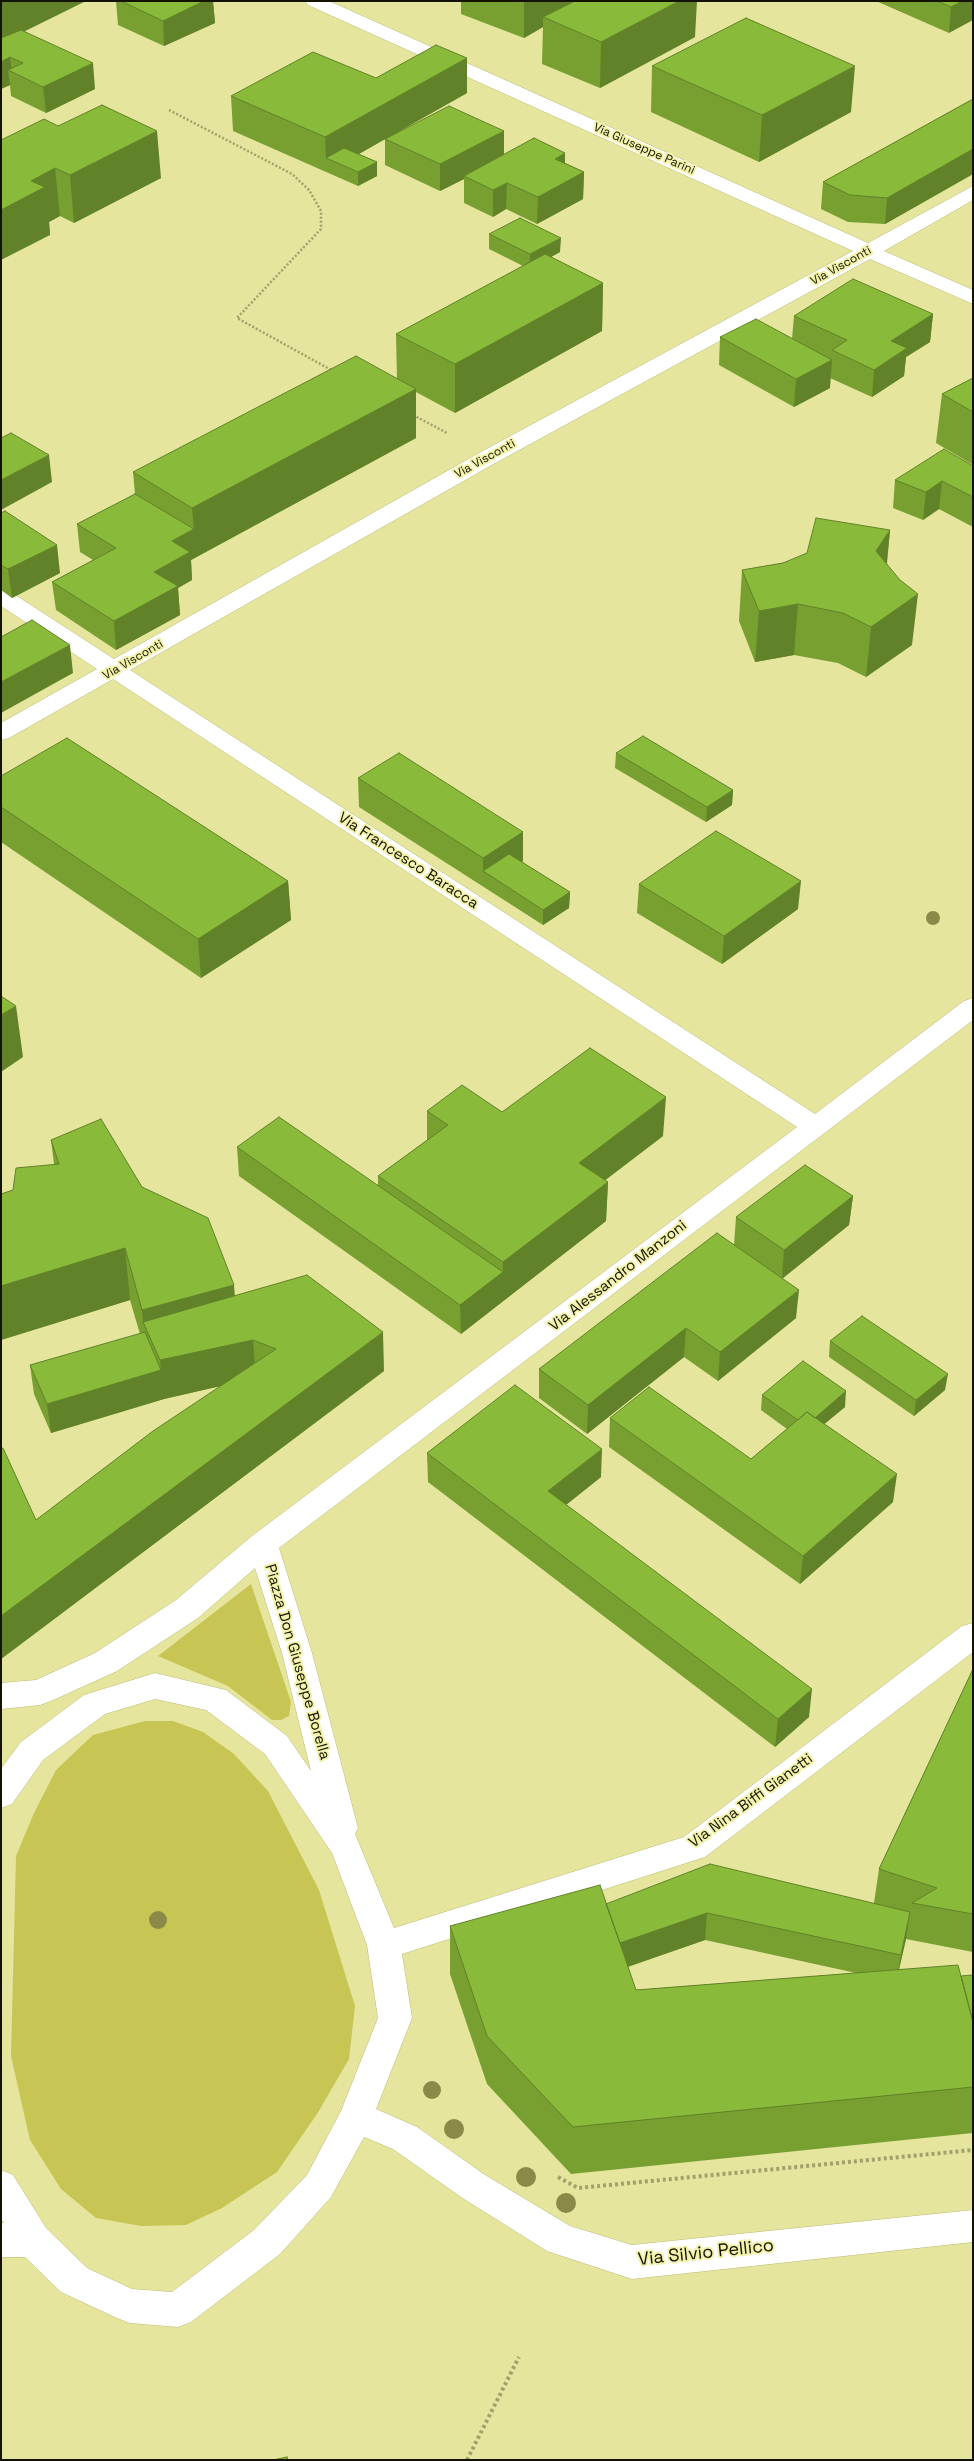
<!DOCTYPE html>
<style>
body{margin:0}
#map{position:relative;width:974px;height:2461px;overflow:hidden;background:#e5e59e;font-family:"Space Grotesk",sans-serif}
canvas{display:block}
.frame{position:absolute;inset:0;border:2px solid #131200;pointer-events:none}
</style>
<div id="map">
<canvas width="974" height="2461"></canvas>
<div class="frame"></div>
</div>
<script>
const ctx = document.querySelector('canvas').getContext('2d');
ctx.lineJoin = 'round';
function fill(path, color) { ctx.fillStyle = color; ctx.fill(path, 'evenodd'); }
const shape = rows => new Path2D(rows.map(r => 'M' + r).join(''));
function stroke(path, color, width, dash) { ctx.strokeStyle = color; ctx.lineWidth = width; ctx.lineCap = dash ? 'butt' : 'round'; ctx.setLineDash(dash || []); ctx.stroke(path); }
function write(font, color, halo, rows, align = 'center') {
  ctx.font = font + ' "Space Grotesk",sans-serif'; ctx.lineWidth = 4; ctx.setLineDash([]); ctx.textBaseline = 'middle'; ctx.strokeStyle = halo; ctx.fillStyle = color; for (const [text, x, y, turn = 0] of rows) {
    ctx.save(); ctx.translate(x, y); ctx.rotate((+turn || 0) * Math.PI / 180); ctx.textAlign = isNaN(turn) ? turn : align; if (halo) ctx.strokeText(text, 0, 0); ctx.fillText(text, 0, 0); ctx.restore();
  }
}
const green = shape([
 [251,1584,291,1702,289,1716,281,1720,272,1720,228,1686,158,1656],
 [145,1721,173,1721,203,1732,234,1754,268,1791,319,1890,355,2006,349,2059,317,2114,277,2172,222,2208,186,2225,141,2226,96,2218,61,2189,30,2140,11,2056,16,1856,34,1813,56,1770,93,1735]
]);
const pathFar1 = shape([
 [169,110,292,174,309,190,321,211,321,229,237,318,333,371],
 [413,415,447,433]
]);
const path = shape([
 [558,2177,578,2188,973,2150],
 [467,2460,519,2357]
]);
const minor = shape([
 [305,1,329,1,868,243,973,186,973,200,884,251,973,290,973,304,870,259,497,462,130,670,815,1114,964,1001,973,998,973,1020,279,1548,312,1653,358,1828,355,1834,394,1928,684,1837,962,1626,973,1623,973,1652,705,1857,402,1954,412,2018,376,2109,417,2127,485,2175,570,2226,632,2245,973,2210,973,2242,632,2279,547,2251,461,2197,393,2149,364,2137,331,2197,280,2254,191,2322,178,2327,130,2323,117,2318,61,2292,25,2257,1,2257,1,2223,4,2223,1,2219,1,2170,13,2175,46,2228,87,2268,132,2289,172,2292,254,2230,307,2175,341,2111,378,2018,367,1945,332,1853,265,1754,206,1710,155,1699,105,1714,43,1760,12,1804,1,1808,1,1769,21,1742,84,1695,155,1673,226,1690,287,1736,311,1771,282,1653,255,1568,198,1618,117,1671,51,1701,40,1705,1,1709,1,1683,36,1680,95,1653,176,1600,252,1536,797,1127,113,679,9,738,1,740,1,723,97,669,1,606,1,589,9,591,114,659,481,452,853,251,308,5,305,1]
]);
const trees = [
 [933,918,7],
 [158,1920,9],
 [432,2090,9],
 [454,2129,10],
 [526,2177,10],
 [566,2203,10]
];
const wall = shape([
 [1,1,24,31,95,89,46,113,11,96,10,85,1,89],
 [116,1,213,1,215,23,164,46,118,25],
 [461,1,573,1,573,2,695,37,600,88,542,64,543,27,524,38,461,14],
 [876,1,973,1,949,33],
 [467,58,467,93,400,131,504,131,504,155,565,163,584,172,583,199,537,224,506,209,493,217,464,203,464,179,440,191,385,165,385,139,359,154,377,162,377,176,358,186,233,131,231,96,376,78],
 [652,66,851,112,759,162,651,112],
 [973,99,973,174,885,224,848,222,821,209,823,182],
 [1,140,161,178,74,223,60,216,49,222,50,235],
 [489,234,560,252,551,257,603,283,602,331,455,413,416,392,416,438,191,560,192,580,178,588,180,615,116,650,56,610,52,582,93,560,80,552,77,524,135,494,133,472,397,379,396,334,523,266,489,249],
 [933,314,930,342,906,357,904,376,872,397,830,378,830,388,794,407,719,365,720,337,792,339,794,316],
 [973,378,973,465,936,443,942,394],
 [973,466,973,527,939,509,923,520,893,508,895,480],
 [1,513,60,573,12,598,1,590],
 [890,530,887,564,912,645,866,677,838,663,794,655,755,662,739,621,742,570,783,563],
 [616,753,733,790,732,805,706,822,615,768],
 [1,776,288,881,291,920,201,978,1,842],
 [358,778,523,832,523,861,522,862,570,892,569,908,543,925,359,807],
 [639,884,798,909,722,964,637,913],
 [427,1111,502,1112,663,1136,605,1180,608,1182,606,1221,461,1334,239,1176,237,1147,378,1185,378,1176,427,1140],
 [51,1140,142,1187,235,1296,384,1371,1,1659,1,1448,36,1520,220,1386,164,1399,51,1433,34,1394,30,1365,140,1334,130,1300,1,1340,1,1194,13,1190,54,1164],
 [853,1196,849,1225,782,1278,796,1318,718,1381,684,1357,587,1434,539,1398,539,1369,734,1245,736,1217],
 [830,1341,945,1390,914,1416,829,1357],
 [762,1395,845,1407,824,1424,893,1502,800,1584,609,1447,610,1418,751,1459,787,1429,761,1410],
 [427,1453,601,1477,566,1505,809,1717,775,1747,428,1482],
 [973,1669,973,1952,906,1939,899,1970,961,1976,973,1975,973,2133,571,2174,487,2084,450,1974,450,1926,606,1904,874,1903,879,1869],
 [705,1940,856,1973,636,1990,628,1967]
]);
const shadedWall = shape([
 [1,1,86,1,1,43],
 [204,1,213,1,215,23,164,46,163,21],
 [524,1,573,1,573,10,543,17,543,27,524,38],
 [679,1,697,1,695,37,600,88,601,42],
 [962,1,973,1,973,20,949,33,951,7],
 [10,57,12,72,8,70,10,85,1,89,1,62],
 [467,58,467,93,341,164,326,158,325,137],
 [93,63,95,89,46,113,43,87],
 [855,66,851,112,759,162,762,115],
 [157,131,161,178,74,223,70,175],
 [504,131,504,157,464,176,464,179,440,191,440,164],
 [973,149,973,174,885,224,887,198],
 [565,153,565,179,555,159],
 [377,162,377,176,358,186,358,172],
 [55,168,60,216,49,222,50,235,1,260,1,210,31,181],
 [584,172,583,199,537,224,538,197],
 [507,183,506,209,493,217,493,190],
 [561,238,560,252,529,269,530,254],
 [603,283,602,331,455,413,455,364],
 [933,314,930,342,906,357,904,376,872,397,874,370,891,341],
 [832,360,830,388,794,407,796,379],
 [416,389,416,438,191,560,192,580,178,588,180,615,116,650,114,621,154,572,172,541,194,529,192,508],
 [49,455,52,482,1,510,1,480],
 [942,481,939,509,923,520,926,492],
 [890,530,885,580,876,551],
 [57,545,60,573,12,598,8,569],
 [918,594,912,645,866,677,871,627],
 [798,604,794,655,755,662,759,611],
 [70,645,73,673,1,713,1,682],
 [733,790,732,805,706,822,707,807],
 [523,832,523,861,495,879,483,871,483,858],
 [288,881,291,920,201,978,198,939],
 [801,881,798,909,722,964,724,936],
 [570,892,569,908,543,925,543,910],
 [16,1006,23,1057,1,1072,1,1015],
 [666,1097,663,1136,578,1201,579,1163],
 [608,1182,606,1221,461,1334,460,1305,503,1272,503,1262],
 [853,1196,849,1225,782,1279,784,1250],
 [125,1248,130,1300,1,1340,1,1286],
 [234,1285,238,1336,143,1322,142,1310],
 [799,1290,796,1318,718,1381,720,1352],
 [686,1328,684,1357,587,1434,588,1405],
 [383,1332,384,1371,1,1659,1,1616],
 [253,1340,256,1378,164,1399,160,1360],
 [161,1370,164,1399,51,1433,47,1404],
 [948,1374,945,1390,914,1416,916,1400],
 [846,1391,845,1407,804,1441,806,1425],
 [602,1449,601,1477,547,1520,548,1491],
 [897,1474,893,1502,800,1584,803,1556],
 [812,1689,809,1717,775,1747,778,1719],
 [910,1912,906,1939,896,1982,901,1955],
 [707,1913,705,1940,612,1972,613,1945]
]);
const building = shape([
 [121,1,204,1,163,21,121,1],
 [575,1,679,1,601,42,543,17,575,1],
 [937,1,962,1,951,7,937,1],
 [746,18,855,66,762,115,652,66,746,18],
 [21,30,93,63,43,87,8,70,23,63,10,57,1,62,1,38,21,30],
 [436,45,467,58,325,137,231,96,313,52,376,78,436,45],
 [973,99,973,149,887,198,850,195,823,182,973,99],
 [102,105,157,131,70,175,55,168,31,181,45,187,1,210,1,140,44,119,58,126,102,105],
 [449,106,504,131,440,164,385,139,449,106],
 [534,138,565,153,555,159,584,172,538,197,507,183,493,190,464,176,534,138],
 [344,148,377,162,358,172,326,158,344,148],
 [520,218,561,238,530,254,489,234,520,218],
 [545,254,603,283,455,364,396,334,545,254],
 [853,279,933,314,891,341,907,348,874,370,832,350,847,340,794,316,853,279],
 [756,319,832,360,796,379,720,337,756,319],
 [356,356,416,389,192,508,133,472,356,356],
 [973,378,973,412,942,394,973,378],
 [11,433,49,455,1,480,1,438,11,433],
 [944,449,973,466,973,497,942,481,926,492,895,480,944,449],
 [135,494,194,529,172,541,190,552,154,572,178,586,114,621,52,582,116,548,77,524,135,494],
 [5,511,57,545,8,569,1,565,1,513,5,511],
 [816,518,890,530,876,551,900,580,918,594,871,627,843,613,798,604,759,611,742,570,783,563,807,553,816,518],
 [32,620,70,645,1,682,1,637,32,620],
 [643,736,733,790,707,807,616,753,643,736],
 [67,738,288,881,198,939,1,807,1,776,67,738],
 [399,753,523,832,483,858,358,778,399,753],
 [716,831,801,881,724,936,639,884,716,831],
 [509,854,570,892,543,910,483,871,509,854],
 [1,996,16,1006,1,1015,1,996],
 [590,1048,666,1097,579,1163,608,1182,503,1262,378,1176,448,1125,427,1111,462,1085,502,1112,590,1048],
 [279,1117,503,1272,460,1305,237,1147,279,1117],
 [101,1119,142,1187,208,1218,234,1285,142,1310,125,1248,1,1286,1,1194,13,1190,16,1168,59,1164,51,1140,101,1119],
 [805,1165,853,1196,784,1250,736,1217,805,1165],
 [717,1233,799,1290,720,1352,686,1328,588,1405,539,1369,717,1233],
 [307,1275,383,1332,1,1616,1,1448,3,1448,36,1520,153,1431,276,1349,253,1340,160,1360,143,1322,307,1275],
 [862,1316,948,1374,916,1400,830,1341,862,1316],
 [145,1332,161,1370,47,1404,30,1365,145,1332],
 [803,1361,846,1391,815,1418,807,1412,798,1420,762,1395,803,1361],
 [515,1385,602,1449,548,1491,812,1689,778,1719,427,1453,515,1385],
 [649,1387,751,1459,807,1412,897,1474,803,1556,610,1418,649,1387],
 [973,1669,973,1914,912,1903,937,1888,879,1869,973,1669],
 [710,1864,910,1912,901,1955,707,1913,620,1943,606,1904,710,1864],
 [600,1885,636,1990,958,1965,973,2022,973,2087,573,2127,487,2036,450,1926,600,1885],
 [973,1975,973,2022,961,1976,973,1975],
 [287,2457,288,2460,273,2460,287,2457]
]);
const farStreetnames = [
 ["Via Giuseppe Parini",644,149,24],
 ["Via Visconti",841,266,-29],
 ["Via Visconti",485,459,-29],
 ["Via Visconti",133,660,-30]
];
const streetNames = [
 ["Via Francesco Baracca",408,861,33],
 ["Via Alessandro Manzoni",618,1276,-38],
 ["Piazza Don Giuseppe Borella",297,1662,74],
 ["Via Nina Biffi Gianetti",751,1801,-36]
];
const nearStreetnames = [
 ["Via Silvio Pellico",706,2253,-6]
];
fill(green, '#c7c554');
stroke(minor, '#baba75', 1);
stroke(pathFar1, '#a1a16b', 2.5, [2, 2]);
stroke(path, '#a1a16b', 4, [3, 3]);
fill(minor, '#fff');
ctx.fillStyle = '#8a8947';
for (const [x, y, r] of trees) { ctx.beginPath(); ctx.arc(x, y, r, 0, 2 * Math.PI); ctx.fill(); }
fill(wall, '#77a031');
fill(shadedWall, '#618228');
fill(building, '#8aba39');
stroke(building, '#618228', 1);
write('12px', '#131200', '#f2f2ab', farStreetnames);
write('15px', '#131200', '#f2f2ab', streetNames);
write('18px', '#131200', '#f2f2ab', nearStreetnames);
</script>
